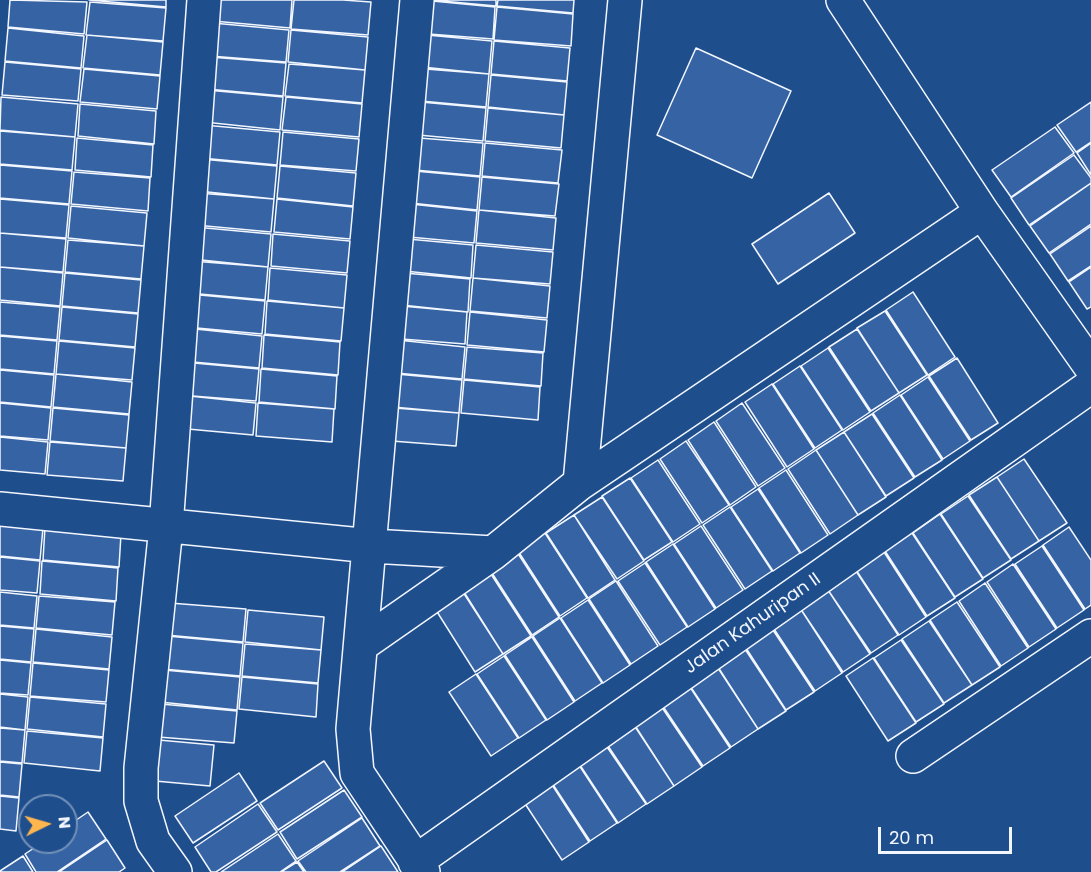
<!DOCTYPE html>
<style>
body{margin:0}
#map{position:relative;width:1091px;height:872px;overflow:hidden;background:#1f4e8c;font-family:Poppins,sans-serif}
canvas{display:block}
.north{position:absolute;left:18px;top:794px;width:60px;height:60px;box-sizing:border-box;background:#1f4e8c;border:2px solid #7391ba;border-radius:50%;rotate:85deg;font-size:16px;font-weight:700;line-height:24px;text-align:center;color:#f2f6ff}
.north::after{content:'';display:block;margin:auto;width:21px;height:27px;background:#ffb74d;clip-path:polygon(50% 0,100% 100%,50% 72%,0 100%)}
.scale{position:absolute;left:878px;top:827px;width:134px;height:27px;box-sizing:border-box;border:3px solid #f2f6ff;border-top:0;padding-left:8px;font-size:18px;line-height:21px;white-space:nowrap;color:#f2f6ff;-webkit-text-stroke:4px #1f4e8c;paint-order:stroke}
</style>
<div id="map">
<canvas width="1091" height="872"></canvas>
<div class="north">N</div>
<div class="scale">20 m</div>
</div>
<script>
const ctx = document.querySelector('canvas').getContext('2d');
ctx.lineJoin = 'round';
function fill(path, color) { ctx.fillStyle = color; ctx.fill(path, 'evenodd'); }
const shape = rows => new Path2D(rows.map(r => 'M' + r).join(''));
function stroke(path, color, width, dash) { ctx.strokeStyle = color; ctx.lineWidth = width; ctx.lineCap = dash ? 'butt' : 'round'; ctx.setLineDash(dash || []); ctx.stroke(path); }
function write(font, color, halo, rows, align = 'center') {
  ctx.font = font + ' Poppins,sans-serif'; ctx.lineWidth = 4.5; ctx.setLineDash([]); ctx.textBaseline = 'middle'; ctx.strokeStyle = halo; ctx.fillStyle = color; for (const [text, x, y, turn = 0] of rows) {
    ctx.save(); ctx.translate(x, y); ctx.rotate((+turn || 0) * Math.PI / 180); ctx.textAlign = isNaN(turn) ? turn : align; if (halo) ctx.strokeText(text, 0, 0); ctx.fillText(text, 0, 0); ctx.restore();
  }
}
const building = shape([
 [10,0,87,2,84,34,8,27,10,0],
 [89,0,166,0,166,7,89,0],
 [215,0,292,0,290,28,213,21,215,0],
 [294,0,343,0,371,2,368,35,291,29,294,0],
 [422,0,495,7,493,39,416,33,422,0],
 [431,0,496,0,496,6,431,0],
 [498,0,574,0,573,13,497,6,498,0],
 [90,2,166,8,163,41,86,35,90,2],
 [497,7,573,14,571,46,494,40,497,7],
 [213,23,289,30,286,62,210,56,213,23],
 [8,28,84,36,81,68,5,61,8,28],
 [291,30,368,37,365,70,288,62,291,30],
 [416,34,492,41,489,74,413,66,416,34],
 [87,35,163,42,160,75,83,68,87,35],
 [494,41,570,48,567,81,491,74,494,41],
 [696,48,791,91,752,178,657,135,696,48],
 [210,57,286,63,283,96,207,89,210,57],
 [5,62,81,69,78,101,2,95,5,62],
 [289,64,365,70,362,103,285,96,289,64],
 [413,68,489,74,486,107,410,100,413,68],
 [84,69,160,76,157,109,80,102,84,69],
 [491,75,567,82,564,115,488,107,491,75],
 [207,90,283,97,280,130,204,122,207,90],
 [1,97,78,104,75,137,0,130,1,97],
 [286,97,362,104,359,137,282,130,286,97],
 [410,101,486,108,483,141,407,134,410,101],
 [1091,102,1091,142,1076,152,1057,125,1091,102],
 [80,104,156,111,154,144,78,136,80,104],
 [488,108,564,115,561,148,485,141,488,108],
 [204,125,280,132,277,165,201,158,204,125],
 [1055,127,1074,153,1011,197,992,170,1055,127],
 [0,131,75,137,72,170,0,164,0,131],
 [283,132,359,139,356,171,280,165,283,132],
 [407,137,483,143,480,176,404,169,407,137],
 [77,138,153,145,151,177,75,170,77,138],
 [485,143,562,150,558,183,482,176,485,143],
 [1091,143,1091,175,1077,153,1091,143],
 [1074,155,1091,178,1091,183,1029,225,1011,198,1074,155],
 [201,159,277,166,274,199,198,191,201,159],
 [0,165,72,171,69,204,0,198,0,165],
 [280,166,356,173,353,206,277,198,280,166],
 [404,170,480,177,477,210,401,202,404,170],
 [74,172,150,178,148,211,71,204,74,172],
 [482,177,559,184,555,216,479,210,482,177],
 [1091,183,1091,224,1049,253,1030,226,1091,183],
 [198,193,274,199,271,232,195,225,198,193],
 [829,193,855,233,778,284,752,244,829,193],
 [0,199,69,205,66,238,0,233,0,199],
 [277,199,353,207,350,239,274,232,277,199],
 [401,203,477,211,474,243,398,236,401,203],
 [71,206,147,213,144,246,68,238,71,206],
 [479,210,556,218,553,250,476,243,479,210],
 [1091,226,1091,266,1068,281,1050,254,1091,226],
 [195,227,271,234,268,267,192,259,195,227],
 [0,233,66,239,63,272,0,267,0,233],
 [273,234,350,241,347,273,271,266,273,234],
 [397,238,473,245,471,278,395,270,397,238],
 [68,240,144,246,141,279,65,272,68,240],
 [476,245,553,252,550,284,473,278,476,245],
 [192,261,268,267,265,300,189,293,192,261],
 [0,267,63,273,60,306,0,300,0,267],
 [1091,267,1091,307,1087,309,1069,282,1091,267],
 [270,268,347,275,344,308,268,300,270,268],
 [394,272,470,279,468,312,392,304,394,272],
 [65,273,141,280,138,313,62,306,65,273],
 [473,278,550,286,547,318,470,311,473,278],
 [913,292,955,357,928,375,886,310,913,292],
 [189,294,265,301,262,334,186,327,189,294],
 [267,301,344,308,341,341,265,334,267,301],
 [0,302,60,307,57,340,0,335,0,302],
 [391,305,467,312,465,344,389,338,391,305],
 [62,307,138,314,135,347,59,340,62,307],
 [885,311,927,375,899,393,857,328,885,311],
 [470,312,547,320,544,352,467,345,470,312],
 [186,328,262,336,259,368,182,361,186,328],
 [857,329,899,393,871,411,829,347,857,329],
 [264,335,340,342,338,375,262,368,264,335],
 [0,336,57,341,54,374,0,369,0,336],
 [388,339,465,347,462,379,385,372,388,339],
 [59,341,135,348,132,380,56,374,59,341],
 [467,347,543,353,541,386,464,379,467,347],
 [828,348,870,412,843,430,801,366,828,348],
 [957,358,998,423,971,440,929,376,957,358],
 [183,362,259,369,256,401,180,395,183,362],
 [800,366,842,430,815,448,773,384,800,366],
 [261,369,337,376,335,409,259,402,261,369],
 [0,370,54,375,51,407,0,402,0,370],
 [385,373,462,380,459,413,382,406,385,373],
 [56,374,132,382,129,414,53,407,56,374],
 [928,377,970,441,943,459,901,395,928,377],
 [464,380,540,387,538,420,461,413,464,380],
 [772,384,814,449,787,467,745,402,772,384],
 [180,395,256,403,253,435,177,428,180,395],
 [900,395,942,460,915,477,873,413,900,395],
 [0,403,51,408,48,440,0,436,0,403],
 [258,403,334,409,332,442,256,436,258,403],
 [742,403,785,468,758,486,716,421,742,403],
 [382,407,459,413,456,446,379,440,382,407],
 [53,408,129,415,126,448,50,441,53,408],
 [872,414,914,478,886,496,844,432,872,414],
 [714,422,756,487,730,505,688,440,714,422],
 [844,432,886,497,858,515,816,450,844,432],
 [0,437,48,442,45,474,0,470,0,437],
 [686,441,729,505,702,523,660,459,686,441],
 [50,442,126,448,123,481,47,475,50,442],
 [816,450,858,515,830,534,788,469,816,450],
 [1024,459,1067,523,1039,541,997,477,1024,459],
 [658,460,700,524,673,542,631,478,658,460],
 [786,470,828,535,801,553,759,488,786,470],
 [997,477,1039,541,1011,559,969,495,997,477],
 [630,478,672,542,644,560,602,496,630,478],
 [758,489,800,553,773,571,731,507,758,489],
 [968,496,1011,560,983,578,941,514,968,496],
 [602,497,644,561,617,579,574,515,602,497],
 [730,507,772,571,745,589,703,525,730,507],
 [940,514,983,579,955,597,913,533,940,514],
 [574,515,615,580,588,598,546,533,574,515],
 [0,523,43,528,40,560,0,556,0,523],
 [701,526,743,590,716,608,674,544,701,526],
 [45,527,121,534,119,567,43,560,45,527],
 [1069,527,1091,560,1091,605,1085,609,1043,545,1069,527],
 [545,533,587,598,560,616,518,551,545,533],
 [912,533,955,598,927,616,885,551,912,533],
 [673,544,715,609,688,627,646,562,673,544],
 [1042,546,1084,610,1057,628,1015,564,1042,546],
 [517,552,559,617,532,635,490,570,517,552],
 [884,552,926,617,899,635,856,570,884,552],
 [0,557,40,561,37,593,0,590,0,557],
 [42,561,118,568,116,601,40,594,42,561],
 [645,563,687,627,660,645,618,581,645,563],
 [1013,564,1056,629,1029,647,987,582,1013,564],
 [489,571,531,636,503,654,462,589,489,571],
 [856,571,898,635,871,653,828,590,856,571],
 [616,581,658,646,631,664,589,599,616,581],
 [985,583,1028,648,1001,666,959,601,985,583],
 [461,589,503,654,475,672,434,607,461,589],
 [828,590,870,654,843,672,800,608,828,590],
 [0,592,37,596,34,628,0,625,0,592],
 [39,596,115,602,112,635,36,628,39,596],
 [588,600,630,665,603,683,561,618,588,600],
 [957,602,1000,667,972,685,930,620,957,602],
 [170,603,246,609,243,642,166,635,170,603],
 [800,608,842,673,815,691,772,626,800,608],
 [248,610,324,617,321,650,245,642,248,610],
 [560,618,602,683,575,701,533,636,560,618],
 [929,621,972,685,944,703,902,639,929,621],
 [0,626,34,629,31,662,0,659,0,626],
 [771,627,814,692,786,710,744,645,771,627],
 [36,629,112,637,109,669,33,662,36,629],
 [167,636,243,643,240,676,163,669,167,636],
 [532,637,574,702,547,720,505,655,532,637],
 [901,640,944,704,916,722,874,658,901,640],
 [245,644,321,650,318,683,242,676,245,644],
 [743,646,786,711,758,729,716,664,743,646],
 [504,656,546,720,519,738,477,674,504,656],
 [873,658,916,723,888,741,846,676,873,658],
 [0,660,31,663,28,695,0,693,0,660],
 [33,663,109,670,106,702,30,696,33,663],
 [716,665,758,729,731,747,688,683,716,665],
 [164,670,240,677,237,710,160,702,164,670],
 [476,674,518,738,491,756,449,692,476,674],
 [242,677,318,684,316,717,239,709,242,677],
 [688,684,730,748,703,766,660,702,688,684],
 [0,694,28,697,25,730,0,727,0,694],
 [30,697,106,704,103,737,27,729,30,697],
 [659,703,702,767,674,786,632,721,659,703],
 [161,704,237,711,234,743,158,737,161,704],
 [632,722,674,786,647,804,604,740,632,722],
 [0,728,25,730,22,763,0,761,0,728],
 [27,731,103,738,100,771,24,763,27,731],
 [159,740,214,745,210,786,155,781,159,740],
 [603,741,646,804,618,823,576,759,603,741],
 [575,759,617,823,590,841,548,777,575,759],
 [324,761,342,788,278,830,260,803,324,761],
 [0,762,22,764,19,797,0,795,0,762],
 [239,773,257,801,193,843,175,816,239,773],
 [547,777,589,842,562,860,520,796,547,777],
 [344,790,362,817,297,859,280,832,344,790],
 [0,796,19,798,16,831,0,829,0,796],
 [258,804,277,832,216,872,211,872,195,847,258,804],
 [88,812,106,839,57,872,36,872,25,854,43,842,66,842,66,827,88,812],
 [362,818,380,846,340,872,306,872,298,861,362,818],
 [278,834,296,861,280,872,221,872,278,834],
 [107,840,125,868,119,872,59,872,107,840],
 [381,846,398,872,342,872,381,846],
 [23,856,33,872,0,872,0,871,23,856],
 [297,862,304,872,281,872,297,862]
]);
const minor = shape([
 [417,0,353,729,357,773,423,872],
 [843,0,982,212,1091,367],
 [580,483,625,0],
 [0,509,371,546,493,553],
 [361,645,493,553,580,483,982,212],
 [913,756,1091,636],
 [415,862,1091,386],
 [175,872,153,841,141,801,141,768,166,527,204,0]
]);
const streetNames = [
 ["Jalan Kahuripan II",753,624,-35]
];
fill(building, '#3563a3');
stroke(building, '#f2f6ff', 1.5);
stroke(minor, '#f2f6ff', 36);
stroke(minor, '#1f4e8c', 33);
write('18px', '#f2f6ff', '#1f4e8c', streetNames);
</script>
